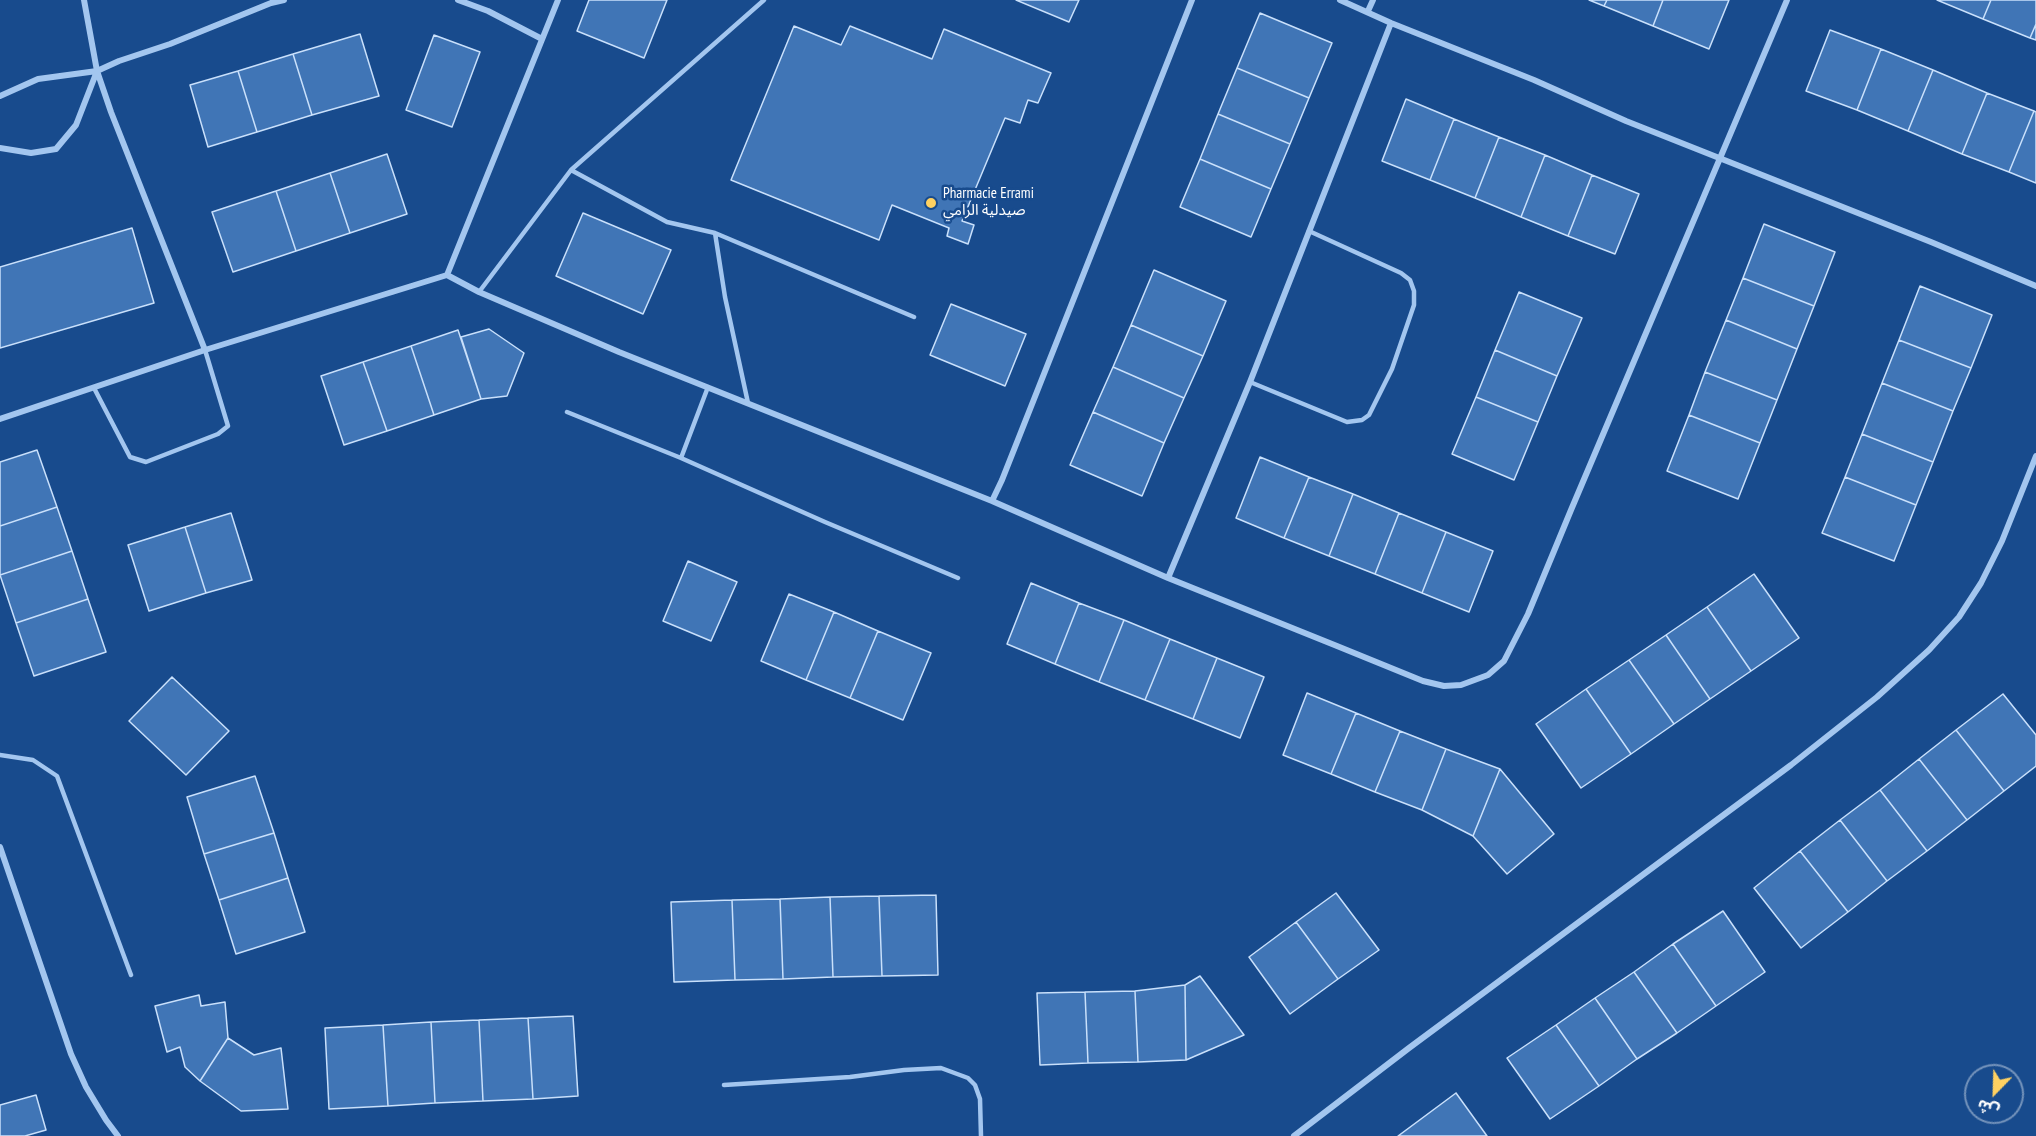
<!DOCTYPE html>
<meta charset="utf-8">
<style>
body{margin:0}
#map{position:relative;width:2036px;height:1136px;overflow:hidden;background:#184b8d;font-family:"PT Sans Narrow","Noto Sans Arabic",sans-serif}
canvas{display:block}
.north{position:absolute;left:1964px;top:1064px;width:60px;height:60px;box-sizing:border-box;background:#184b8d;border:2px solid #7493bb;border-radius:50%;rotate:203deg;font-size:16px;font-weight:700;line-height:24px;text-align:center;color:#fff}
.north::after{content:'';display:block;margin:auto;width:21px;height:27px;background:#ffd161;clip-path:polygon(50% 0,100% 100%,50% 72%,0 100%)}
</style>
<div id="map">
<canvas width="2036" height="1136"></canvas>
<div class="north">ش</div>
</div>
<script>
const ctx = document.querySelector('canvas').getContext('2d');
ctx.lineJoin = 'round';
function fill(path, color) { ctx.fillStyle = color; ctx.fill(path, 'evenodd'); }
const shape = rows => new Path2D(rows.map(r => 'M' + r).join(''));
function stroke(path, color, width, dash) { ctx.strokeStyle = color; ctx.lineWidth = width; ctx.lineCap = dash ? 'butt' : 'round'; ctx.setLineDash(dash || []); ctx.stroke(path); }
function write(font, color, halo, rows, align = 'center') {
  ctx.font = font + ' "PT Sans Narrow","Noto Sans Arabic",sans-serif'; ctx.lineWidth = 5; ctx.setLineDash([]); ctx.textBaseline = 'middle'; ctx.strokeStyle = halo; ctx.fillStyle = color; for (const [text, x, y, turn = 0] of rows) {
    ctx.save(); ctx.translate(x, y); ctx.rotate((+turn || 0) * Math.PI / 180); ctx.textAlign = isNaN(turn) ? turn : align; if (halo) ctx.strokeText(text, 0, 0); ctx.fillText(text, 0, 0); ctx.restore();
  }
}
const building = shape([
 [589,0,667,0,644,58,577,31,589,0],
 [1016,0,1079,0,1069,22,1016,0],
 [1589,0,1607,0,1604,6,1589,0],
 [1607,0,1663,0,1653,26,1604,6,1607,0],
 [1663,0,1729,0,1709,49,1653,26,1663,0],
 [1937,0,1991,0,1983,19,1937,0],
 [1991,0,2036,0,2036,24,2030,38,1983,19,1991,0],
 [1260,13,1332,43,1309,98,1237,68,1260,13],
 [2036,24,2036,40,2030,38,2036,24],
 [794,26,841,45,850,26,932,59,944,29,1051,73,1038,103,1028,100,1020,123,1005,118,962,221,974,225,968,244,947,236,949,228,892,205,879,240,731,180,794,26],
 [1830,30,1881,49,1857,110,1806,91,1830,30],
 [360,34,379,96,312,115,293,54,360,34],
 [434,35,480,52,452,127,406,110,434,35],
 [1881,49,1933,70,1908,131,1857,110,1881,49],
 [293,54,312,115,257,132,238,71,293,54],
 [1237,68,1309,98,1290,144,1218,114,1237,68],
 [1933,70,1987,93,1962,154,1908,131,1933,70],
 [238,71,257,132,208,147,190,85,238,71],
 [1987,93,2034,111,2009,172,1962,154,1987,93],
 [1406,99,1454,119,1430,180,1382,161,1406,99],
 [2034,111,2036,112,2036,183,2009,172,2034,111],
 [1218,114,1290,144,1271,189,1200,159,1218,114],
 [1454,119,1499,137,1475,198,1430,180,1454,119],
 [1499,137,1545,155,1521,217,1475,198,1499,137],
 [387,154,407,214,350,233,330,173,387,154],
 [1545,155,1592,175,1568,236,1521,217,1545,155],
 [1200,159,1271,189,1251,237,1180,207,1200,159],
 [330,173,350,233,296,251,276,191,330,173],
 [1592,175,1639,194,1615,254,1568,236,1592,175],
 [276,191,296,251,233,272,212,212,276,191],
 [583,213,671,250,643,314,556,276,583,213],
 [1764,224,1835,252,1814,306,1743,278,1764,224],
 [132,228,154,303,0,348,0,267,132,228],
 [1154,270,1226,301,1203,356,1131,325,1154,270],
 [1743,278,1814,306,1797,349,1726,320,1743,278],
 [1920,286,1992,315,1971,368,1899,340,1920,286],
 [1519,292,1582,318,1557,376,1495,350,1519,292],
 [951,304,1026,334,1005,386,930,355,951,304],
 [1726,320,1797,349,1777,400,1705,372,1726,320],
 [1131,325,1203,356,1184,398,1113,367,1131,325],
 [489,329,524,353,507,396,481,399,461,337,489,329],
 [458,330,481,399,434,415,411,346,458,330],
 [1899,340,1971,368,1953,411,1882,383,1899,340],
 [411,346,434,415,387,431,363,362,411,346],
 [1495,350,1557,376,1538,422,1476,397,1495,350],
 [363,362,387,431,344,445,321,376,363,362],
 [1113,367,1184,398,1164,443,1093,412,1113,367],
 [1705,372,1777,400,1760,443,1689,415,1705,372],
 [1882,383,1953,411,1933,462,1862,434,1882,383],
 [1476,397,1538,422,1514,480,1452,454,1476,397],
 [1093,412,1164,443,1142,496,1070,465,1093,412],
 [1689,415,1760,443,1738,499,1667,471,1689,415],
 [1862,434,1933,462,1916,505,1845,477,1862,434],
 [37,450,57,507,0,526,0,462,37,450],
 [1260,457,1309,477,1284,538,1236,518,1260,457],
 [1309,477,1353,494,1329,556,1284,538,1309,477],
 [1845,477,1916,505,1894,561,1822,533,1845,477],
 [1353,494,1399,513,1375,574,1329,556,1353,494],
 [57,507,72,551,0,575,0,526,57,507],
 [231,513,252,580,206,593,185,527,231,513],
 [1399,513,1446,532,1422,593,1375,574,1399,513],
 [185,527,206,593,149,611,128,545,185,527],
 [1446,532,1493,551,1469,612,1422,593,1446,532],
 [72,551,88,599,16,623,0,575,72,551],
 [688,561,737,582,711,641,663,621,688,561],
 [1754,574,1799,638,1751,671,1707,607,1754,574],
 [1031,583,1079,603,1055,664,1007,644,1031,583],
 [789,594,834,612,806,680,761,661,789,594],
 [88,599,106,652,34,676,16,623,88,599],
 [1079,603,1124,620,1099,682,1055,664,1079,603],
 [1707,607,1751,671,1710,699,1666,635,1707,607],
 [834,612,878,631,850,698,806,680,834,612],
 [1124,620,1170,639,1145,700,1099,682,1124,620],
 [878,631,931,653,903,720,850,698,878,631],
 [1666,635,1710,699,1674,724,1629,660,1666,635],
 [1170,639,1217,658,1193,719,1145,700,1170,639],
 [1217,658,1264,677,1240,738,1193,719,1217,658],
 [1629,660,1674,724,1631,754,1586,689,1629,660],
 [172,677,229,731,186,775,129,721,172,677],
 [1586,689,1631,754,1581,788,1536,724,1586,689],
 [1307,693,1356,713,1331,774,1283,755,1307,693],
 [2003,694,2036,735,2036,766,2004,791,1956,730,2003,694],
 [1356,713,1400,731,1375,792,1331,774,1356,713],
 [1956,730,2004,791,1967,820,1919,759,1956,730],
 [1400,731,1446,749,1422,810,1375,792,1400,731],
 [1446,749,1500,769,1473,836,1422,810,1446,749],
 [1919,759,1967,820,1927,851,1880,790,1919,759],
 [1500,769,1554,834,1507,874,1473,836,1500,769],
 [255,776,274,833,204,854,187,797,255,776],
 [1880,790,1927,851,1887,881,1840,820,1880,790],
 [1840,820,1887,881,1848,912,1800,851,1840,820],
 [274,833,288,878,219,900,204,854,274,833],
 [1800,851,1848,912,1801,948,1754,888,1800,851],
 [288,878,305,932,236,954,219,900,288,878],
 [1336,893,1379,950,1338,979,1296,922,1336,893],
 [936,895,938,975,882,976,879,896,936,895],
 [879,896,882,976,833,977,830,897,879,896],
 [830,897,833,977,783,979,780,899,830,897],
 [780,899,783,979,735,980,732,900,780,899],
 [732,900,735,980,674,982,671,902,732,900],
 [1723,911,1765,972,1716,1006,1673,944,1723,911],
 [1296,922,1338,979,1290,1014,1249,957,1296,922],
 [1673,944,1716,1006,1677,1033,1634,972,1673,944],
 [1634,972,1677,1033,1637,1059,1595,998,1634,972],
 [1200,976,1244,1035,1186,1060,1185,985,1200,976],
 [1185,985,1186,1060,1138,1062,1135,991,1185,985],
 [1135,991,1138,1062,1088,1063,1085,992,1135,991],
 [1085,992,1088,1063,1040,1065,1037,993,1085,992],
 [199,995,201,1006,225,1002,228,1038,200,1081,185,1067,180,1047,167,1052,155,1006,199,995],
 [1595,998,1637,1059,1599,1086,1556,1025,1595,998],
 [573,1016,578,1096,533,1099,528,1018,573,1016],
 [528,1018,533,1099,483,1101,479,1020,528,1018],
 [479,1020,483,1101,435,1103,431,1022,479,1020],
 [431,1022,435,1103,388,1106,383,1025,431,1022],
 [383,1025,388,1106,329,1109,325,1028,383,1025],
 [1556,1025,1599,1086,1550,1119,1507,1058,1556,1025],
 [228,1038,254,1055,281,1048,288,1109,241,1111,200,1081,228,1038],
 [1456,1093,1487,1136,1398,1136,1456,1093],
 [36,1095,46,1130,25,1136,0,1136,0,1105,36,1095]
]);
const lane = shape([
 [571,170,667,222,715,233,725,297,748,403],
 [715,233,914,317],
 [479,292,571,170,764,0],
 [1250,382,1347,422,1362,420,1369,415,1392,369,1414,305,1414,291,1410,280,1401,273,1309,231],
 [94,388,130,457,146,462,218,434,228,426,205,350],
 [567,412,681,458,825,522,958,578],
 [681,458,708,387],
 [0,755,33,760,57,776,131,975],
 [724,1085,850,1077,904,1070,941,1068,968,1078,975,1085,980,1099,981,1136]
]);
const street = shape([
 [458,0,488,11,542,39],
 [1340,0,1391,23,1534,80,1626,121,1931,242,2036,286],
 [1368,11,1373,0],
 [0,96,38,79,97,71],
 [0,148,31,153,56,149,76,125,97,71,84,0],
 [447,275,558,0],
 [205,350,111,112,97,71,119,61,170,44,271,3,284,0],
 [0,419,205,350,447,275,479,292,619,352,992,501,1168,578,1337,646,1423,681,1444,686,1461,685,1488,675,1504,661,1528,614,1571,510,1787,0],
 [992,501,1002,480,1192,0],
 [1168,578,1250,382,1391,23],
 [0,847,71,1054,86,1087,106,1120,118,1136],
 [1294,1136,1409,1048,1791,765,1877,697,1929,650,1959,617,1981,583,2002,541,2036,456]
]);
const markers = [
 [931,203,6,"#ffd161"]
];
const poiNames = [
 ["Pharmacie Errami",943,194],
 ["صيدلية الرامي",943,211]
];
fill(building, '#4075b6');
stroke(building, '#c9e0fb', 1.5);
stroke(lane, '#a3c6ef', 4.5);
stroke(street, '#a3c6ef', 6);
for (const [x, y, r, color] of markers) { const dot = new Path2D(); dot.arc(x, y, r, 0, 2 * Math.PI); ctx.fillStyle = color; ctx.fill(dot); stroke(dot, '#184b8d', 2); }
write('15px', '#fff', '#184b8d', poiNames, 'left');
</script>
